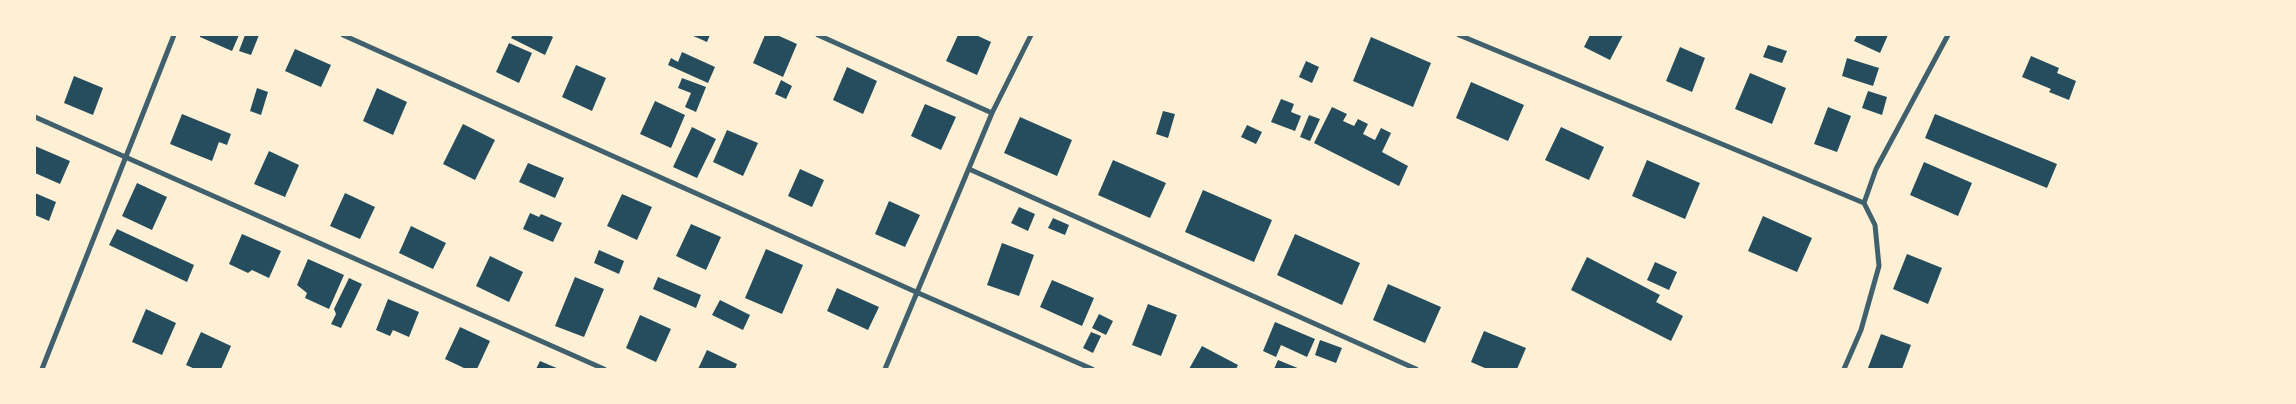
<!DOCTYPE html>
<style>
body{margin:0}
#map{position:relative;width:2296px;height:404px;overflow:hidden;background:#fdf0d5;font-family:Helvetica,sans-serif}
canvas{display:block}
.frame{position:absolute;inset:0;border:36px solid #fdf0d5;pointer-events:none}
</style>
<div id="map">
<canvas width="2296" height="404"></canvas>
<div class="frame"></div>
</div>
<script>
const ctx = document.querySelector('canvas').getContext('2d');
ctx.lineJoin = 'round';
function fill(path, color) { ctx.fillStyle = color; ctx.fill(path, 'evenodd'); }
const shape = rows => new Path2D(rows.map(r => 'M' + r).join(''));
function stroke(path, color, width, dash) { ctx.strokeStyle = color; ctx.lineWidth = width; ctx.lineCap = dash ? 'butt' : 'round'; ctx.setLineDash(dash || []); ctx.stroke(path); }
const building = shape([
 [200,35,239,35,232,51,200,37],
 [245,35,259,35,251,55,239,51],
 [513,35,549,35,553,37,545,55,511,38],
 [691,35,710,35,707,42],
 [765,35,777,35,797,44,783,77,753,63],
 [958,35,976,35,991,42,977,75,946,61],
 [1590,35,1623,35,1610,60,1584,47],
 [1857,35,1888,35,1880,53,1854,41],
 [1371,37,1431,63,1413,107,1353,81],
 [509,43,532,53,519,83,496,72],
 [1768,45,1787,51,1782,63,1763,57],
 [1680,47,1705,58,1692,92,1666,81],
 [295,49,331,65,321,87,285,71],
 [682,52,715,67,708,83,668,65,671,58,678,62],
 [2031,56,2059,68,2057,73,2076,81,2069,100,2049,92,2051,89,2022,77],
 [1847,58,1879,68,1873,86,1842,76],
 [1306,61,1319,67,1312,83,1299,77],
 [576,65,606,78,592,111,562,97],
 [847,67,877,81,863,114,833,100],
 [1750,73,1786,88,1772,124,1735,109],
 [74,76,103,88,93,115,64,103],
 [682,78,706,87,696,112,685,107,691,93,678,88],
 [781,80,792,86,786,99,775,94],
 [1471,82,1524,105,1508,141,1456,118],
 [257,88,268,92,261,115,250,111],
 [377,88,407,102,393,135,363,121],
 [1868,91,1887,97,1882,115,1862,108],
 [1281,99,1294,104,1291,112,1301,116,1295,131,1271,122],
 [655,101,685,115,671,148,640,134],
 [925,104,956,117,941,150,911,136],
 [1332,107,1347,114,1343,121,1354,126,1358,119,1368,124,1363,134,1375,140,1381,128,1391,133,1382,152,1408,166,1399,186,1314,143],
 [1828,107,1851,116,1837,152,1814,144],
 [1163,111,1175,114,1168,138,1156,134],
 [182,114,231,134,227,145,219,142,212,161,170,144],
 [1935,114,2057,164,2047,188,1925,138],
 [1309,115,1320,119,1310,141,1300,137],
 [1020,117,1072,140,1057,176,1004,153],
 [463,124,495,140,475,180,443,164],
 [1247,125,1262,132,1256,144,1241,137],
 [692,127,716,139,697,178,673,167],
 [1561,127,1604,147,1589,180,1545,160],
 [727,130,758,143,743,176,713,162],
 [35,146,70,161,60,184,35,173],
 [269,151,299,165,285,197,254,184],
 [1113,160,1166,183,1150,218,1098,195],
 [1647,160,1700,183,1685,219,1632,196],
 [1924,162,1972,183,1958,216,1910,195],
 [528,163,564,178,555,198,519,182],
 [800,169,824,180,812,207,788,196],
 [137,183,167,197,152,230,122,216],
 [1203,190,1272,220,1254,262,1185,232],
 [35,193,56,202,49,221,35,215],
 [345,193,375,207,360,239,330,226],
 [622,194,652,207,637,240,607,226],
 [889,201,920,215,905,247,875,234],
 [1019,207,1035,214,1028,231,1011,223],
 [530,213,539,217,541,214,562,223,553,242,523,229],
 [1763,216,1812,238,1797,272,1748,251],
 [1053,218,1069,225,1065,235,1048,228],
 [691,224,721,237,706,270,676,256],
 [411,226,446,243,433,269,399,253],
 [117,229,194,265,187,282,109,245],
 [242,234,281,251,269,278,252,270,248,273,229,264],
 [1295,234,1360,263,1342,305,1277,275],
 [1002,243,1034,255,1019,296,987,285],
 [766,249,803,265,782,314,745,298],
 [599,250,624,261,619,274,594,263],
 [1907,254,1942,268,1928,304,1893,289],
 [490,256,523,272,509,302,476,286],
 [1587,257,1660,295,1656,302,1683,316,1671,341,1571,290],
 [308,259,344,275,329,309,305,298,307,293,297,285],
 [1655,262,1677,272,1669,290,1647,280],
 [575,277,604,289,584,337,555,326],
 [658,277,701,295,696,308,653,289],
 [349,278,362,284,341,328,331,324,336,314,334,309],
 [1052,280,1094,298,1082,326,1040,307],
 [1388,284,1441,307,1425,343,1373,320],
 [837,288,879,307,868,330,827,311],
 [388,299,419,312,409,337,393,330,390,336,376,330],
 [720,300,750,315,743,330,712,315],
 [1148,304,1177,315,1161,356,1132,345],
 [146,309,176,323,162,355,132,342],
 [1099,314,1113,321,1106,335,1092,328],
 [640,315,671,329,656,362,626,348],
 [1275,322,1315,339,1307,357,1281,345,1276,357,1263,351],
 [460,327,490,341,477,369,466,369,445,359],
 [1484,331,1526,348,1517,369,1487,369,1471,362],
 [201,332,231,346,221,369,195,369,186,365],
 [1091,332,1101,336,1093,353,1083,348],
 [1881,334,1911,345,1902,369,1868,368],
 [1320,340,1342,348,1336,363,1315,355],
 [1202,346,1238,365,1236,369,1189,369],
 [707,350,737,364,735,369,698,369],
 [1278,360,1300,369,1274,369],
 [540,361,559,369,536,369]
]);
const minor = shape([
 [343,35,916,292,1092,369],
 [818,35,992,113],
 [1459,35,1864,203],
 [35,117,604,369],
 [969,169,1416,369],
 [42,369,174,35],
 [885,369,992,113,1031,35],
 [1844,369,1861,330,1879,266,1875,225,1864,203,1876,169,1948,35]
]);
fill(building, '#264d5e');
stroke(minor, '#3f606c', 5);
</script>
